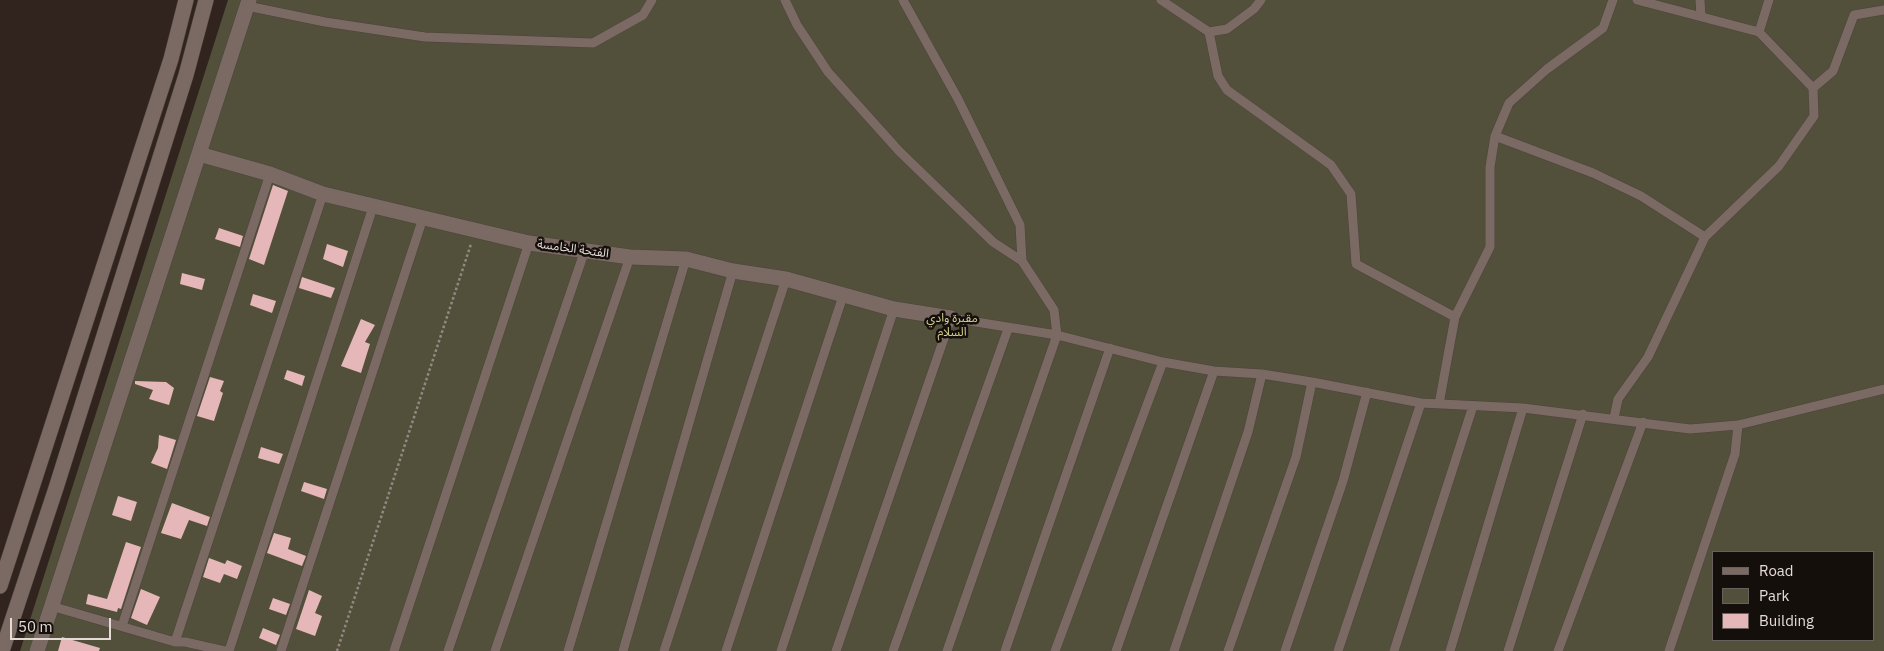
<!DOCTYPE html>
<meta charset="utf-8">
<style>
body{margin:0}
#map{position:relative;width:1884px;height:651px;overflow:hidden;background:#31241e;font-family:"IBM Plex Sans",sans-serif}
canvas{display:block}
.legend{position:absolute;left:1712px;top:551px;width:162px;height:90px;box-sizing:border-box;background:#150f0c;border:1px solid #68615d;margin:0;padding:6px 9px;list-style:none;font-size:15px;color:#e4dbd7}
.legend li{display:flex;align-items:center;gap:10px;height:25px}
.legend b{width:25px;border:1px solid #68615d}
.scale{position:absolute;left:10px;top:618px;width:101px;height:22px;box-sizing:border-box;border:2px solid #e4dbd7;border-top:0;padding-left:6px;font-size:15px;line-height:18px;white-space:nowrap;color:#e4dbd7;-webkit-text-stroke:4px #150f0c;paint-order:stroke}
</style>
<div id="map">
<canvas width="1884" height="651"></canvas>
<ul class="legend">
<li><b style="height:6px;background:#7a6a63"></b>Road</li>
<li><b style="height:14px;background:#52503a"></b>Park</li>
<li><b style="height:14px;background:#e5b7b8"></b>Building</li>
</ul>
<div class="scale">50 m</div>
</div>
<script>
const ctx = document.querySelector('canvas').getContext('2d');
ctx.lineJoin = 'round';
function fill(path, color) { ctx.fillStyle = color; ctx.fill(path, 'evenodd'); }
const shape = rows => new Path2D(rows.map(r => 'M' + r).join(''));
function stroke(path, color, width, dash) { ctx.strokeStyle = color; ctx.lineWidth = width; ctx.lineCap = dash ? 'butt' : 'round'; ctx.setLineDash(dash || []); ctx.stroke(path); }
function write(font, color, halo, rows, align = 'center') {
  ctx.font = font + ' "IBM Plex Sans","Noto Sans Arabic",sans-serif'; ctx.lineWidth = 5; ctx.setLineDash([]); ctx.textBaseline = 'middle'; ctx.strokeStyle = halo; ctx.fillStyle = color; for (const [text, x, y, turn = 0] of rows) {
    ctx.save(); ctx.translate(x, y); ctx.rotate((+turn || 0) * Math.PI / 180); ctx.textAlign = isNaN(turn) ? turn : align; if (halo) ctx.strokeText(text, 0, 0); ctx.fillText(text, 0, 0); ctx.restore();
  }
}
const green = shape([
 [228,0,1884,0,1884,651,20,651],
 [1713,552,1873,552,1873,640,1713,640]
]);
const building = shape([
 [273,185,288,191,264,265,249,259],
 [219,228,243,236,240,247,215,239],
 [327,244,348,251,343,267,323,259],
 [182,273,205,279,202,290,180,284],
 [302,277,335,288,331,298,299,288],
 [253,294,276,301,272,313,250,305],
 [361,319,375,325,365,342,370,344,361,373,341,366],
 [287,370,305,376,302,386,284,379],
 [210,377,224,381,220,391,223,393,214,421,197,416],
 [135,381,166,382,174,388,169,405,149,399,153,390,135,384],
 [159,435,176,440,167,469,151,463,158,448],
 [261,447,283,454,279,464,258,458],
 [304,482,327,489,324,499,301,491],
 [118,496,137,502,131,521,112,515],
 [172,503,210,517,207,526,189,520,181,539,161,533],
 [274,533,291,538,288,549,306,556,302,566,267,553],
 [126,542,141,547,121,609,118,608,117,612,86,604,88,594,107,599],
 [209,558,225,564,227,560,242,566,237,579,224,574,220,583,203,577],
 [141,589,160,597,147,625,131,618],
 [309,590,322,596,315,613,322,616,315,636,296,629],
 [273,598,290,604,286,615,269,609],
 [263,628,280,635,276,645,259,638],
 [62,637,100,648,99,651,58,651]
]);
const path = shape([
 [337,651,471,244]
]);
const service = shape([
 [785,0,797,25,828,72,899,151,993,242,1022,261],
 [903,0,958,99,1020,225,1022,261,1054,310,1057,335,947,651],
 [1161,0,1209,32,1227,29,1254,9,1261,0],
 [1700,0,1701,16],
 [247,6,325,22,425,37,593,43,643,15,652,0],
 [1209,32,1218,76,1227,90,1331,165,1351,194,1356,264,1455,317],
 [1759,32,1769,0],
 [1813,88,1833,71,1854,15,1884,10],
 [1495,136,1593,173,1641,196,1705,237],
 [1439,404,1455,317,1490,247,1490,167,1495,136,1509,103,1547,69,1603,28,1613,0],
 [1614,418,1618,399,1648,357,1705,237,1779,166,1814,116,1813,88,1759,32,1637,0],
 [51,606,175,642,185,642,225,651],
 [122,626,270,174],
 [175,642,323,194],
 [229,651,373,207],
 [281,651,423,218],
 [394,651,529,243],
 [448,651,585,250],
 [495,651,630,257],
 [568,651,686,259],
 [623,651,733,271],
 [664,651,786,279],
 [726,651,843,296],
 [781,651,894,309],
 [836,651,951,318,1057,335,1163,362,1214,371,1262,374,1312,382,1421,403,1523,408,1690,429,1738,425,1884,389],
 [893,651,1008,329],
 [1005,651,1110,348],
 [1055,651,1163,362],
 [1116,651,1214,371],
 [1174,651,1248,432,1262,374],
 [1228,651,1296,457,1312,382],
 [1285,651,1343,481,1367,392],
 [1338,651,1421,403],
 [1394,651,1473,406],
 [1450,651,1523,408],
 [1508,651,1583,414],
 [1558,651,1643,422],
 [1669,651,1735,454,1738,425]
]);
const minor = shape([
 [199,154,270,174,323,194,529,243,630,257,686,259,733,271,786,279,894,309,951,318],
 [37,651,249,0]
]);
const secondary = shape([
 [0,586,171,59,186,0],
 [2,651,56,488,186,75,206,0]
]);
const streetNames = [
 ["الفتحة الخامسة",573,249,8]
];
const parkNames = [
 ["مقبرة وادي",952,319],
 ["السلام",952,333]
];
fill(green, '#52503a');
fill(building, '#e5b7b8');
stroke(service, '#4e433e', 10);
stroke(minor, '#4e433e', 16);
stroke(secondary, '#4e433e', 16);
stroke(path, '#938884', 2.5, [2.5, 2.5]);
stroke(service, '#7a6a63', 9);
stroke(minor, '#7a6a63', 15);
stroke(secondary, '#7a6a63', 15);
write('12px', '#e4dbd7', '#150f0c', streetNames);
write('12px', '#d6d090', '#150f0c', parkNames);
</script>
